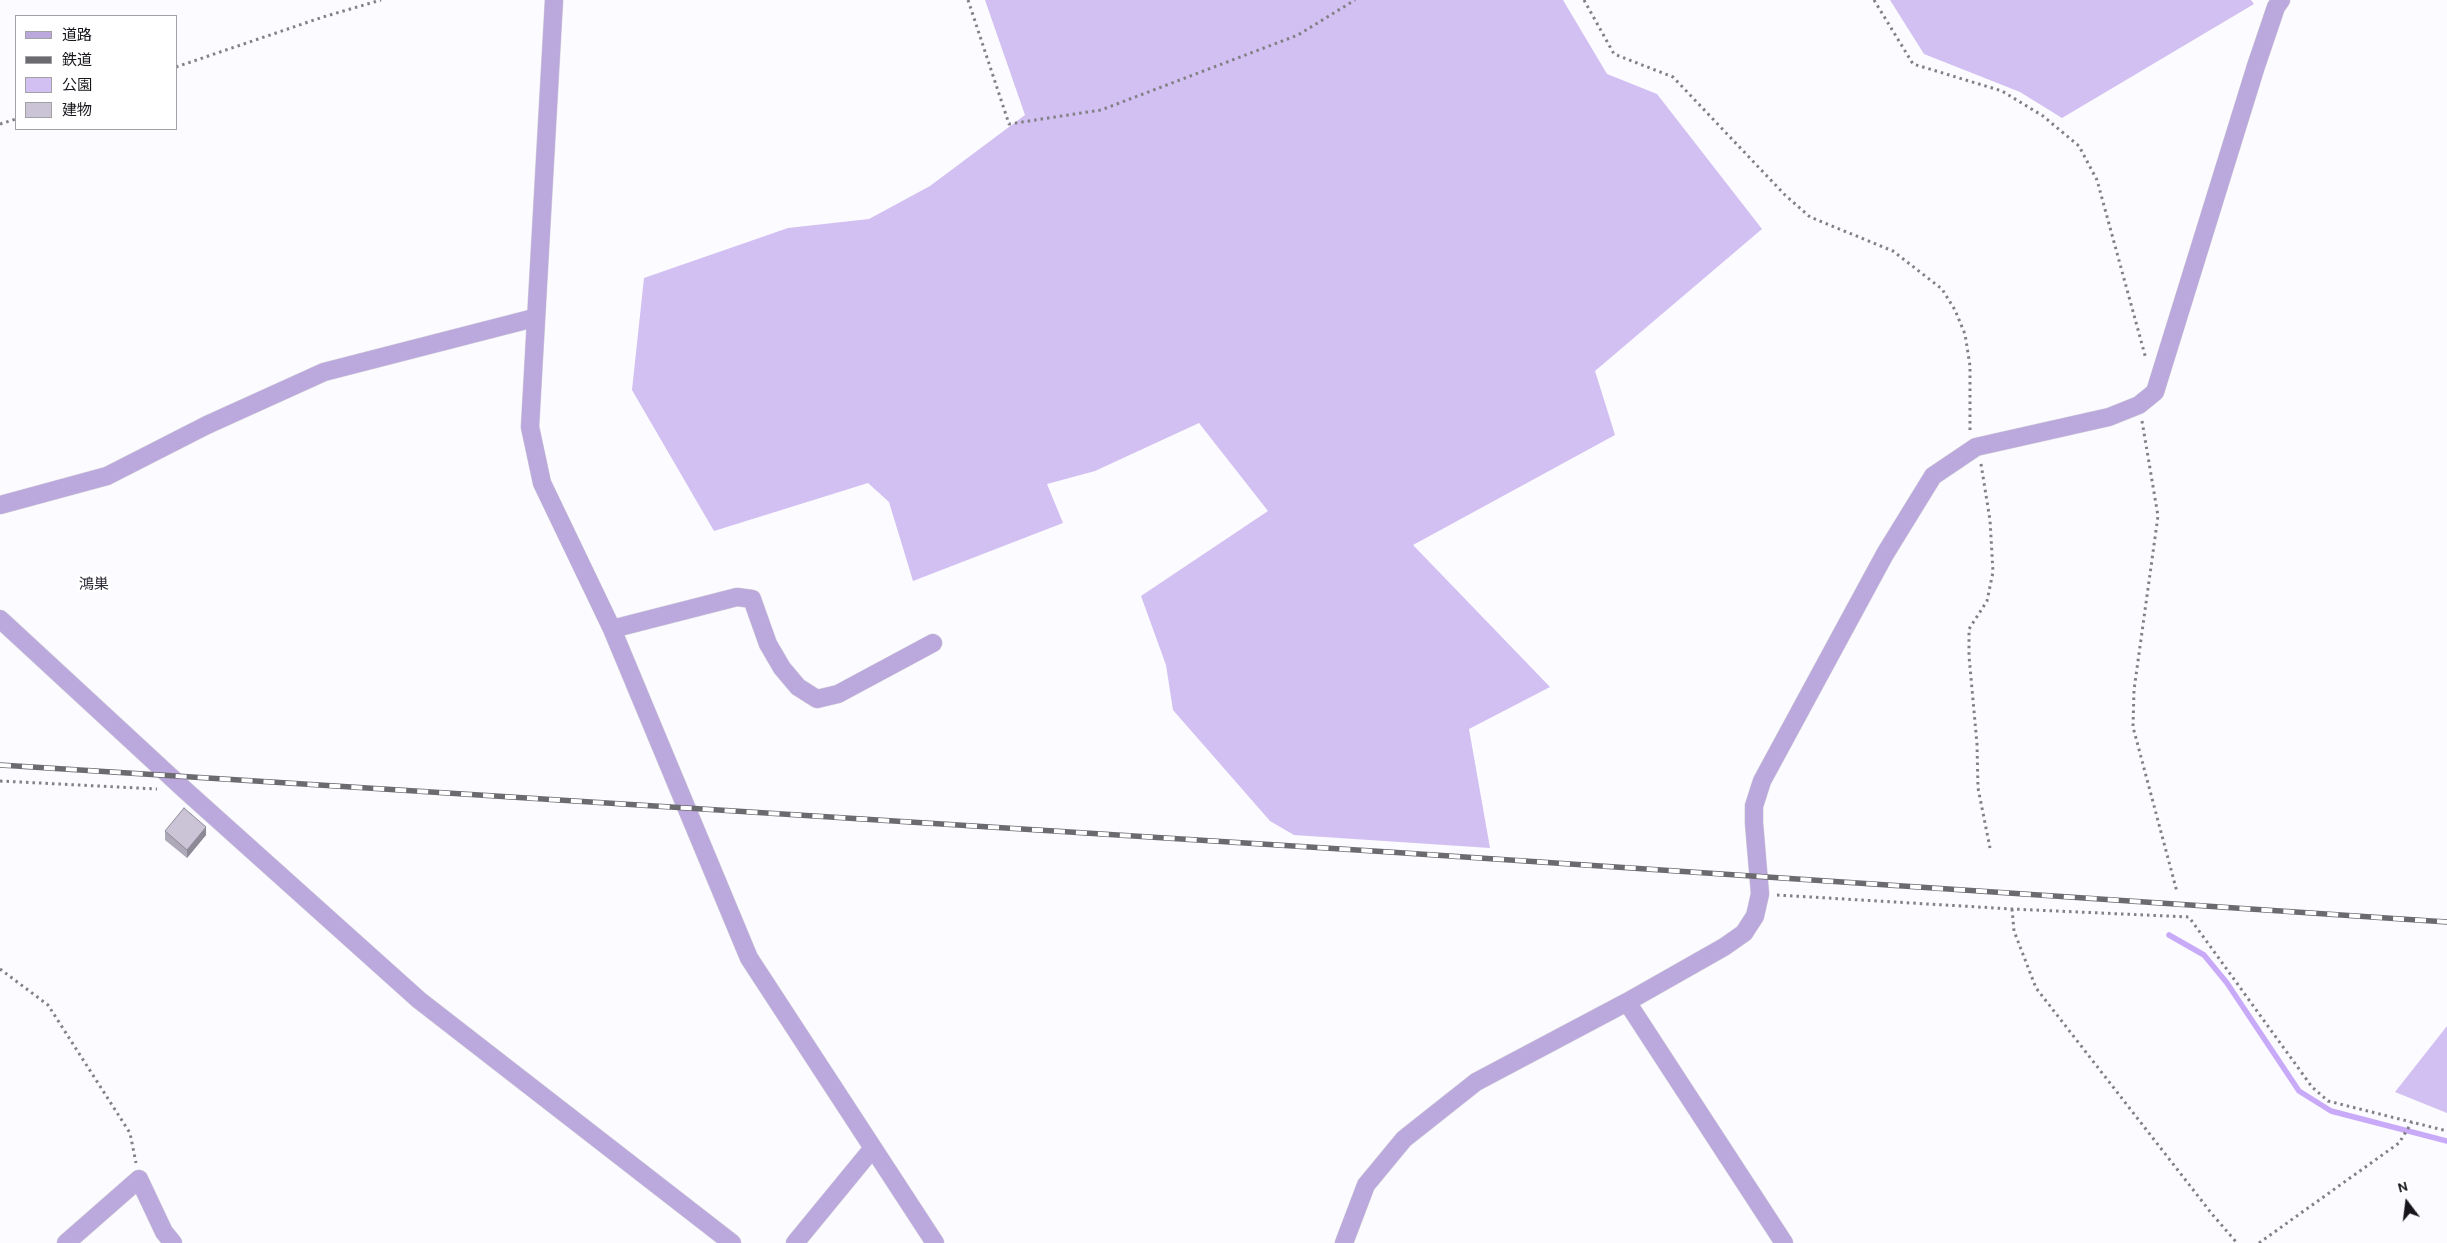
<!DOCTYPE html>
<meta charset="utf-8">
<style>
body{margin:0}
#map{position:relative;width:2447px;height:1243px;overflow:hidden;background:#fcfbff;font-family:Overpass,"Noto Sans JP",sans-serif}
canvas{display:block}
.legend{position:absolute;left:15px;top:15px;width:162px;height:115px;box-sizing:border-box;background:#fff;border:1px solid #a2a1a4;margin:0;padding:6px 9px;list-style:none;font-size:15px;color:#17151b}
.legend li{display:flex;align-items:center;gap:10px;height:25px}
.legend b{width:25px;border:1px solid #a2a1a4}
.north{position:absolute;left:2382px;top:1178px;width:50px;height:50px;-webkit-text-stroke:4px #fff;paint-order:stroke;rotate:345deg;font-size:14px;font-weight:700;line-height:20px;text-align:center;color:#17151b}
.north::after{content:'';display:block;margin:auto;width:18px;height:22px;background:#17151b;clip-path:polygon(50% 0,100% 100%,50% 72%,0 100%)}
</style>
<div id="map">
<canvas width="2447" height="1243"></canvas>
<ul class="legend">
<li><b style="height:6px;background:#bba8dd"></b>道路</li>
<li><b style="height:6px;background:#6b6a6f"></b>鉄道</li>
<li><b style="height:14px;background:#d1c0f1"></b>公園</li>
<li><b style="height:14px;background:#cac4d6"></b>建物</li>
</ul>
<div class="north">N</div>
</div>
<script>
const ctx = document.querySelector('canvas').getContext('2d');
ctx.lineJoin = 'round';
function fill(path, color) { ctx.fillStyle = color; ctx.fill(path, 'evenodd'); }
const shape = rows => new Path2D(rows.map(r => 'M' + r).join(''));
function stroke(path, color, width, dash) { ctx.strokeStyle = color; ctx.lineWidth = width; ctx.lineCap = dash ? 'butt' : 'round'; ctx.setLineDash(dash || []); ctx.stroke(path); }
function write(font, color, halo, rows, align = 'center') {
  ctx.font = font + ' Overpass,"Noto Sans JP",sans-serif'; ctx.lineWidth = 5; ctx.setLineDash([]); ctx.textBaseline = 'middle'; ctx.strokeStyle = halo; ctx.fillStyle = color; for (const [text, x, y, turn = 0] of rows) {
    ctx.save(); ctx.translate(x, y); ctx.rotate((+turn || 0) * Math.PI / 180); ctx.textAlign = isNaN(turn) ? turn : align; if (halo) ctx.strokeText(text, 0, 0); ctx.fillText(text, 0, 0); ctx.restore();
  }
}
const green = shape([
 [985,0,1563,0,1607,74,1657,94,1762,229,1595,371,1615,435,1413,545,1550,687,1469,729,1490,848,1294,835,1270,821,1173,710,1166,665,1141,596,1268,511,1199,423,1095,471,1047,484,1063,523,913,581,889,502,868,483,714,531,632,390,644,278,788,228,869,219,930,186,1025,115],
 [1890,0,2251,0,2254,4,2062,118,2020,92,1924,54],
 [2447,1026,2447,1113,2395,1092]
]);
const stream = shape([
 [2169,935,2204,955,2227,983,2299,1091,2331,1111,2447,1141]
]);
const path = shape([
 [968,0,1009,124,1101,110,1298,35,1355,0],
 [1584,0,1614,54,1673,77,1785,195,1810,217,1893,251,1942,289,1955,310,1965,334,1970,366,1970,432],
 [1874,0,1913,64,2002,91,2043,116,2079,146,2097,180,2146,359],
 [176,67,323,17,381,0],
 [0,124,16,119],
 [2142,421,2158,516,2134,690,2133,727,2177,892],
 [1981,464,1990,520,1993,572,1987,601,1969,629,1969,656,1977,744,1978,788,1990,848],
 [0,781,157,789],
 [1777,895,2012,909,2189,917,2312,1087,2328,1101,2447,1131],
 [2012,909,2014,931,2036,988,2212,1214,2237,1243],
 [0,969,48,1005,130,1133,136,1163],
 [2259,1243,2399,1143,2412,1122]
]);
const minor = shape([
 [554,0,530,427,542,483,612,629,749,958,935,1243],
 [0,505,107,476,207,425,324,372,534,318],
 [0,619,185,790,419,1000,732,1243],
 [612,629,737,597,752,599,768,644,782,668,798,687,817,699,838,694,933,643],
 [1627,1002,1784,1243],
 [66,1243,139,1179,164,1232,173,1243],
 [795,1243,873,1148],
 [1344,1243,1366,1185,1404,1139,1476,1082,1627,1002,1724,947,1744,933,1755,916,1760,894,1754,823,1754,806,1762,781,1885,554,1933,476,1976,447,2109,417,2139,405,2155,392,2256,66,2276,7,2281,0]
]);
const rail = shape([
 [0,765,1389,852,2447,922]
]);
const wall = shape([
 [165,831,206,835,187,858,165,840]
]);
const shadedWall = shape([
 [206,827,206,835,187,858,187,850]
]);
const building = shape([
 [184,808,206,827,187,850,165,831,184,808]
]);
const quarterNames = [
 ["鴻巣",94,586]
];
fill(green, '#d1c0f1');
stroke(stream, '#c8aaf8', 5.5);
stroke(minor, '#d7d6db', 19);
stroke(path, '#828085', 3, [2.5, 4]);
stroke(minor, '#bba8dd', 18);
stroke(rail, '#6b6a6f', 5.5);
stroke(rail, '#fff', 4, [11]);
fill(wall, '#aea9b8');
fill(shadedWall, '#8d8996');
fill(building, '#cac4d6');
stroke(building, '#8d8996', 1);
write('15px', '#2c2735', '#fff', quarterNames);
</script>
